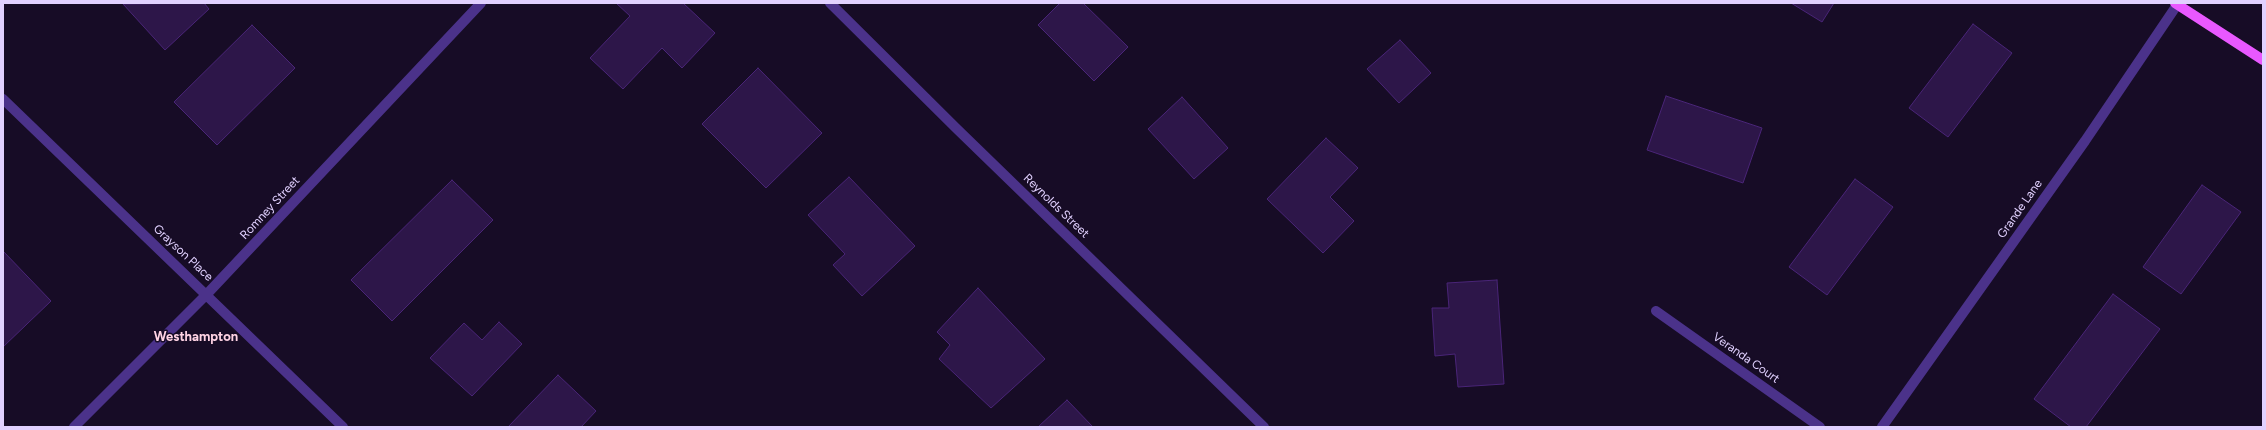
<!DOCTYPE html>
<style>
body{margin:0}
#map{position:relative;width:2266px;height:430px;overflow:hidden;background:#170c26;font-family:Figtree,sans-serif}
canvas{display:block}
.frame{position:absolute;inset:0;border:4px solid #e1d1ff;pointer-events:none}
</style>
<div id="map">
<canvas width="2266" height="430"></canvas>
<div class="frame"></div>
</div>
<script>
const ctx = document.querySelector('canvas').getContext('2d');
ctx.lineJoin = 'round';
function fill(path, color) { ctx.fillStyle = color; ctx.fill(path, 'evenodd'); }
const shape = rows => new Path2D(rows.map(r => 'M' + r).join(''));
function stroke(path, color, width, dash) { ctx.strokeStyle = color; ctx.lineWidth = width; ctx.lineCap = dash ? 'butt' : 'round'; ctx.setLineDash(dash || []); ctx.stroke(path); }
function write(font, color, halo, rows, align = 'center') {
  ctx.font = font + ' Figtree,sans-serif'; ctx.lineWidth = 3; ctx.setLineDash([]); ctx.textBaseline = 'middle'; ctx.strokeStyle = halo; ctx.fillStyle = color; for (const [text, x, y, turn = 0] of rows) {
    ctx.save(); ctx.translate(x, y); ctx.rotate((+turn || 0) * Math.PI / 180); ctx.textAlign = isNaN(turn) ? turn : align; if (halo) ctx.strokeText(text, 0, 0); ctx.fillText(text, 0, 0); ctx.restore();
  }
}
const building = shape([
 [204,3,209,9,165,50,123,4,204,3],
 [616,3,683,3,715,33,682,68,662,48,623,89,590,58,630,16,616,3],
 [1060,3,1083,3,1128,47,1094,81,1038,25,1060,3],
 [1791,3,1834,3,1822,22,1791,3],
 [1973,24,2012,53,1948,137,1909,108,1973,24],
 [252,25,295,68,217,145,174,102,252,25],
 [1400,40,1431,73,1399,103,1367,69,1400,40],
 [758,68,822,133,766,188,702,124,758,68],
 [1666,96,1762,128,1743,183,1647,150,1666,96],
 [1182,97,1228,148,1194,179,1148,129,1182,97],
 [1326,138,1358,168,1330,197,1354,221,1323,253,1267,199,1326,138],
 [849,177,915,246,862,296,833,265,845,254,808,215,849,177],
 [1855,179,1893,207,1827,295,1789,267,1855,179],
 [452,180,493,220,392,321,351,280,452,180],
 [2202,185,2241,212,2181,294,2143,267,2202,185],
 [3,251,51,301,3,347,3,251],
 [1497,280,1504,384,1458,387,1455,354,1435,356,1432,308,1449,308,1447,283,1497,280],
 [978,288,1045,359,991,408,939,359,950,345,937,332,978,288],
 [2113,294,2160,329,2086,427,2071,427,2034,399,2113,294],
 [499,322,522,344,472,396,430,358,464,323,482,340,499,322],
 [558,375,596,411,581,427,508,427,558,375],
 [1067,400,1093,427,1038,427,1067,400]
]);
const minor = shape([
 [830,3,957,129,1264,427],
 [3,99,343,427],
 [1656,311,1820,427],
 [74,427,207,294,481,3],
 [1882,427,2085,141,2177,5]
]);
const major = shape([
 [2175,3,2263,60]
]);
const streetNames = [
 ["Reynolds Street",1056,206,44],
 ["Romney Street",270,208,-47],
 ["Grande Lane",2020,209,-55],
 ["Grayson Place",183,253,43],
 ["Veranda Court",1746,358,35]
];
const neighbourhoodNames = [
 ["Westhampton",196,337]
];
fill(building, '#2d1649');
stroke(building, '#4a2578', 1);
stroke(minor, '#4b328a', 10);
stroke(major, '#e958ff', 10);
write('12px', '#e1d1ff', '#170c26', streetNames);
write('bold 13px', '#ffd3e4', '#170c26', neighbourhoodNames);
</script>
